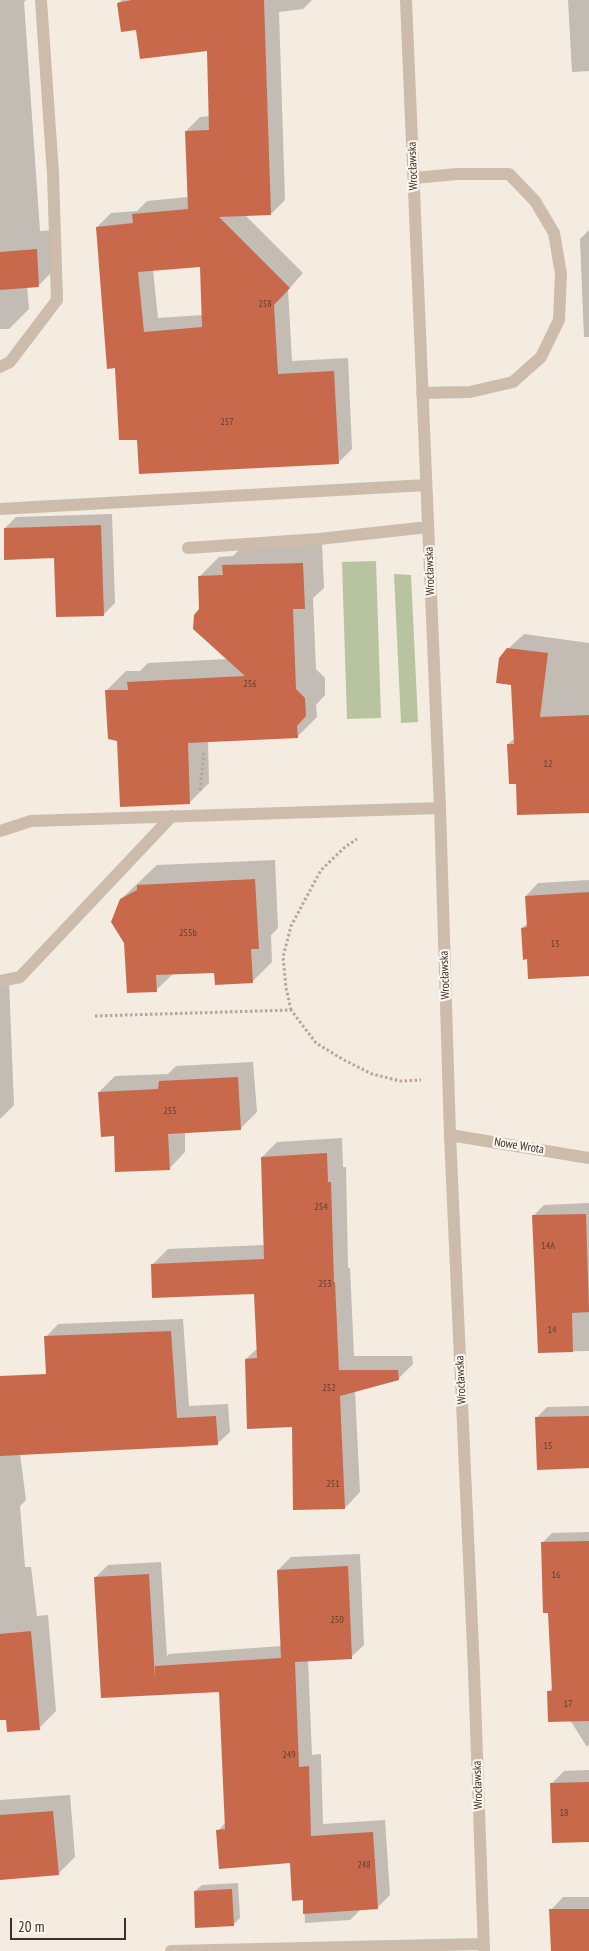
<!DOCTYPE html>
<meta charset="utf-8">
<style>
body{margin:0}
#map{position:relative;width:589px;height:1951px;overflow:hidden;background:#f4ebe1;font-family:"PT Sans Narrow",sans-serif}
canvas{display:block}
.scale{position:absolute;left:10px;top:1918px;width:116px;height:22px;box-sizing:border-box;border:2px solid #3b302b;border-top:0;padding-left:6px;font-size:15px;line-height:18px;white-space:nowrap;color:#3b302b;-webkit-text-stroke:4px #fbf5ee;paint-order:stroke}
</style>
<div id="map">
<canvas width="589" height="1951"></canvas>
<div class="scale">20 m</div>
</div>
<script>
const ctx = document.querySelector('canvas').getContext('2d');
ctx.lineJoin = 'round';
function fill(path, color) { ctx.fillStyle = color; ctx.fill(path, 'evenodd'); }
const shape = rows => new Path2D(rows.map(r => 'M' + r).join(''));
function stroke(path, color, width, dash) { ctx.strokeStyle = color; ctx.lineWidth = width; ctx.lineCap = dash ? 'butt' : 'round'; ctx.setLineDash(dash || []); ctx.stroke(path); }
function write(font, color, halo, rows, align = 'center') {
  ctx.font = font + ' "PT Sans Narrow",sans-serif'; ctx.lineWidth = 4.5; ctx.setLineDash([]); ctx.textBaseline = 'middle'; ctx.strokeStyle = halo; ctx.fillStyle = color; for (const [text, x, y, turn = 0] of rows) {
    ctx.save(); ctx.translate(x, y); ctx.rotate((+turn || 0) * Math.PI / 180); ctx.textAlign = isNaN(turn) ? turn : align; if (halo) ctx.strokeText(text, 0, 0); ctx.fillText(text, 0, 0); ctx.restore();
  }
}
const green = shape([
 [376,561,381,718,347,719,342,562],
 [394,574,411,575,418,722,401,723]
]);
const shadow = shape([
 [0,0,26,0,24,2,40,231,56,230,58,266,39,285,27,286,29,309,9,329,0,329],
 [122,0,312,0,303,9,279,12,285,200,271,214,245,215,303,273,288,290,292,361,348,358,352,449,338,463,138,438,116,366,97,227,111,213,137,211,147,201,188,197,186,131,200,117,210,116,208,49,137,29,118,3],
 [201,266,203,315,158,318,153,270],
 [568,0,589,0,589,71,572,72],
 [589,230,589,337,584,337,580,239],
 [112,514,115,603,104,614,55,556,5,528,16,517],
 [322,544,324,588,313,598,316,669,325,678,325,695,316,705,317,717,298,736,208,741,209,783,189,803,118,740,107,690,126,671,140,671,148,663,228,659,200,609,199,577,219,557,233,556,243,546],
 [524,634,589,643,589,812,517,783,508,744,515,738,512,683,508,649],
 [275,860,278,928,271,935,272,962,252,982,215,972,174,973,156,990,121,899,157,865],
 [589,880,589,974,528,958,522,928,528,923,526,896,538,883],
 [0,982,9,982,14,1105,0,1119],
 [253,1062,257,1112,241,1128,185,1131,185,1152,170,1168,115,1135,99,1092,115,1076,168,1074,176,1066],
 [342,1138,343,1167,346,1167,348,1268,350,1268,354,1356,412,1356,413,1364,398,1379,355,1391,360,1492,345,1508,293,1426,246,1359,258,1348,255,1292,153,1264,168,1249,265,1245,262,1157,277,1142],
 [589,1203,589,1351,539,1352,534,1215,544,1205],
 [183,1319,189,1406,228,1404,230,1432,217,1444,20,1454,26,1500,20,1506,25,1567,31,1567,37,1616,48,1615,56,1711,39,1728,7,1718,0,1719,0,1395,49,1391,46,1337,58,1324],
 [589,1406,589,1467,536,1418,547,1407],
 [589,1532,589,1744,587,1747,570,1720,548,1692,553,1687,549,1612,542,1543,552,1533],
 [360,1554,364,1645,351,1657,308,1660,312,1755,321,1754,323,1824,385,1820,390,1895,377,1908,361,1909,350,1920,305,1923,304,1899,292,1862,218,1831,226,1822,220,1691,102,1697,95,1578,108,1565,161,1562,167,1656,169,1654,282,1646,278,1570,291,1557],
 [589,1770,589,1841,551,1784,564,1771],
 [70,1795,75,1857,58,1874,0,1879,0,1800],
 [238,1883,240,1918,233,1925,195,1891,202,1885],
 [563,1897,589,1897,589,1951,552,1951,551,1910]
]);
const building = shape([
 [132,0,264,0,271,215,219,217,290,288,274,305,278,374,334,371,339,464,139,474,137,440,119,440,115,368,107,369,96,227,133,223,132,214,188,209,185,131,209,130,207,51,140,59,136,30,121,32,117,3],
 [200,267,202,327,144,332,138,272],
 [37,249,39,287,0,290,0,252],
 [101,525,104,616,56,617,54,558,4,560,4,528],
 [303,563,305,609,293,609,296,689,305,698,306,716,297,726,298,738,188,743,190,804,120,807,117,741,108,739,105,690,128,690,127,682,245,676,193,629,194,615,199,609,198,576,223,575,222,565],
 [507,648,548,653,540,717,589,715,589,813,517,815,516,784,509,784,507,744,514,744,511,685,496,683,499,658],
 [255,879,259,949,251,949,253,983,215,985,214,973,156,975,157,992,127,993,124,943,111,922,120,899,137,890,137,885],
 [589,892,589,976,528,979,527,959,523,960,521,928,527,927,525,896],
 [238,1077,241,1130,168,1134,170,1170,115,1172,114,1136,101,1137,98,1092,158,1089,159,1081],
 [327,1153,328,1182,331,1182,334,1282,335,1282,339,1370,398,1370,399,1380,340,1396,345,1509,293,1510,292,1427,247,1429,245,1359,257,1358,254,1294,152,1298,151,1264,264,1259,261,1157],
 [586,1214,589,1312,572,1313,573,1352,538,1353,532,1215],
 [171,1331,177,1418,216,1416,218,1445,0,1456,0,1376,46,1374,44,1336],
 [589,1416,589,1468,537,1470,535,1417],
 [589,1541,589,1721,548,1722,547,1691,552,1691,548,1613,543,1613,541,1542],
 [348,1566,352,1659,295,1662,299,1767,309,1766,311,1836,373,1832,378,1909,303,1914,303,1900,292,1901,290,1863,219,1869,216,1830,225,1829,219,1692,101,1698,94,1577,149,1574,155,1679,155,1666,281,1658,277,1570],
 [31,1631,40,1730,7,1732,6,1720,0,1720,0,1634],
 [589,1782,589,1842,552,1843,550,1783],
 [53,1811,59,1875,0,1880,0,1815],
 [232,1889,234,1926,195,1928,194,1891],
 [549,1909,589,1909,589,1951,551,1951]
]);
const path = shape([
 [200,790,204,753],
 [291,1010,286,988,283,957,291,926,321,870,345,847,357,839],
 [95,1016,291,1010,316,1043,344,1060,372,1074,400,1081,421,1080]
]);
const minor = shape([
 [406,0,440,808,450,1135,474,1671,484,1951],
 [414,178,457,174,509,174,535,201,554,233,561,274,559,320,541,357,513,382,470,392,422,393],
 [0,367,10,362,57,300,53,174,41,0],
 [0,509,426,485],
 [188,548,319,539,428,527],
 [0,831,31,821,440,808],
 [0,981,20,977,172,816],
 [450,1135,589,1158],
 [171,1951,483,1944]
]);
const numberNames = [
 ["258",265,304],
 ["257",227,422],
 ["256",250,684],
 ["12",548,764],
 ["255b",188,933],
 ["13",555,944],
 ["255",170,1111],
 ["254",321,1207],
 ["14A",548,1246],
 ["253",325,1284],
 ["14",552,1330],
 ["252",329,1388],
 ["15",548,1446],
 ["251",333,1484],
 ["16",556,1575],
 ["250",337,1620],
 ["17",568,1704],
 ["249",289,1755],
 ["18",564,1813],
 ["248",364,1865]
];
const streetNames = [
 ["Wrocławska",413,166,-92],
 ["Wrocławska",430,571,-92],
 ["Wrocławska",445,975,-92],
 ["Nowe Wrota",519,1146,9],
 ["Wrocławska",461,1380,-93],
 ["Wrocławska",478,1785,-92]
];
fill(green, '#b8c4a0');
fill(shadow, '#0003');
fill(building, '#c8694b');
stroke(path, '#b9a596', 3, [2.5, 2.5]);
stroke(minor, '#cdbbac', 12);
write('10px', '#5e3e33', null, numberNames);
write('12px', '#3b302b', '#fbf5ee', streetNames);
</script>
